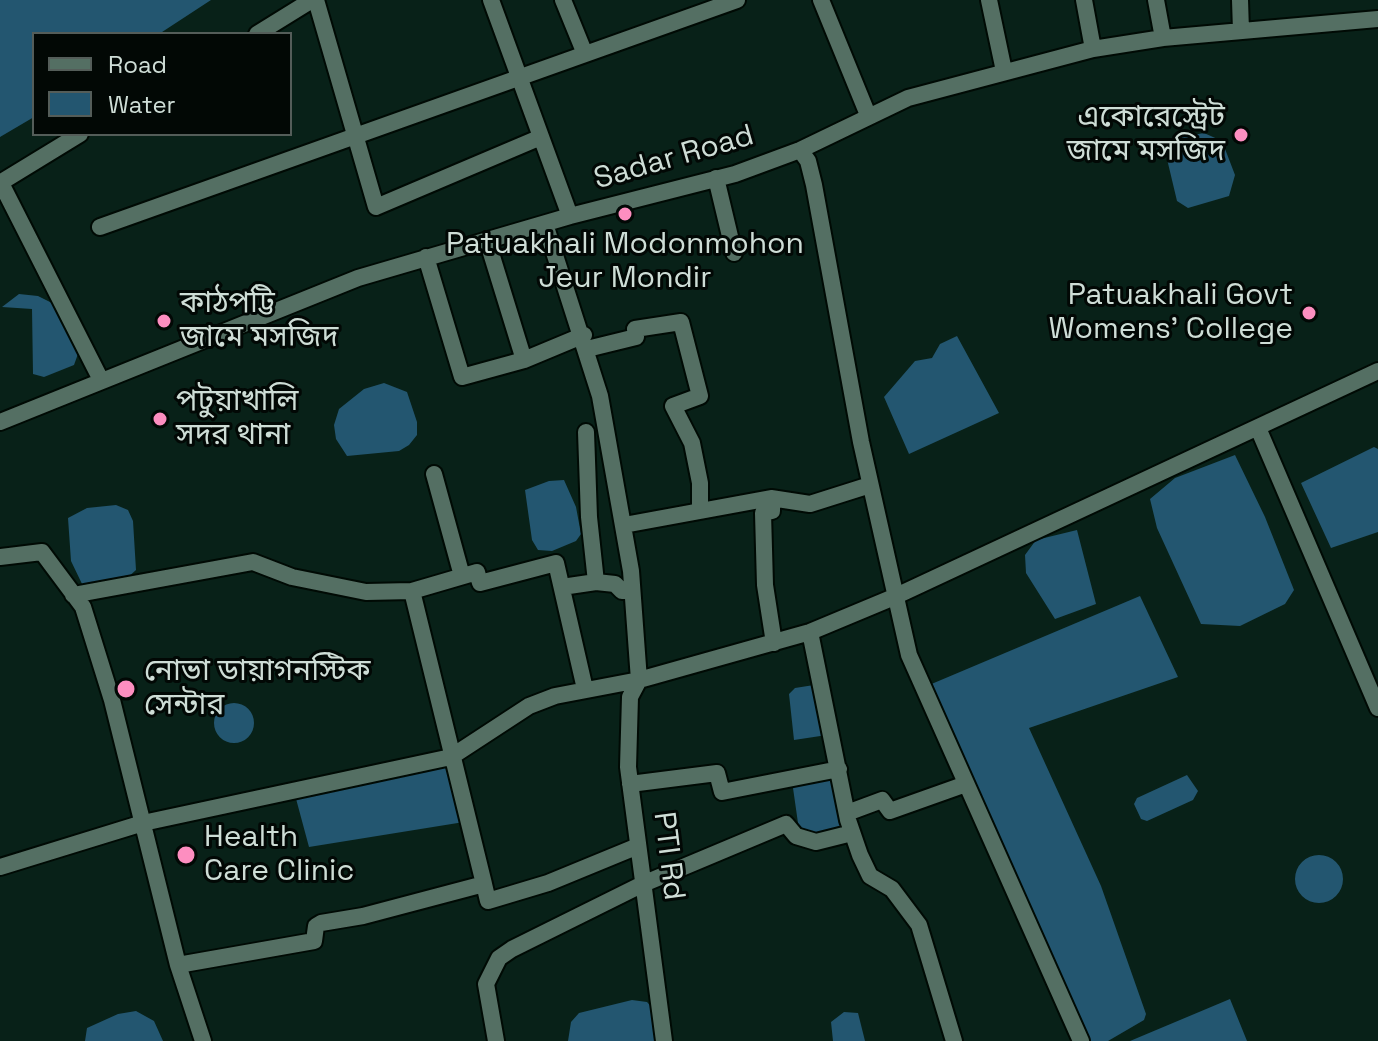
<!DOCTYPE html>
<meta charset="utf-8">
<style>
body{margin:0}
#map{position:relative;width:1378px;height:1041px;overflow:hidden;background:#082118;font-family:"Space Grotesk",sans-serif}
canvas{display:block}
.legend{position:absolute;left:32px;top:32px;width:260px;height:104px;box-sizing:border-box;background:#020805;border:2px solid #545d59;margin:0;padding:10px 14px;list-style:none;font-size:24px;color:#ceddd6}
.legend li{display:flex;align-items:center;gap:16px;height:40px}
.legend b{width:40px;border:2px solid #545d59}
</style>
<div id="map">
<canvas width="1378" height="1041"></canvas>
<ul class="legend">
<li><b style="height:10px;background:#546f63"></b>Road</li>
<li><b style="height:22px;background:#235670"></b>Water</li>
</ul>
</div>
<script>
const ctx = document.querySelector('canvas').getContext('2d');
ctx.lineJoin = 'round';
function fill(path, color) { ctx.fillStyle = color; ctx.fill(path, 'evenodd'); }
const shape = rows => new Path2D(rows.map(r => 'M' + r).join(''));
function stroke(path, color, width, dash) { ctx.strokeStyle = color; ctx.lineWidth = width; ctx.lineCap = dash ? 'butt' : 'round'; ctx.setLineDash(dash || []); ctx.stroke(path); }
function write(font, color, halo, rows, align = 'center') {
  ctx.font = font + ' "Space Grotesk","Noto Sans Bengali",sans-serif'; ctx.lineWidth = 6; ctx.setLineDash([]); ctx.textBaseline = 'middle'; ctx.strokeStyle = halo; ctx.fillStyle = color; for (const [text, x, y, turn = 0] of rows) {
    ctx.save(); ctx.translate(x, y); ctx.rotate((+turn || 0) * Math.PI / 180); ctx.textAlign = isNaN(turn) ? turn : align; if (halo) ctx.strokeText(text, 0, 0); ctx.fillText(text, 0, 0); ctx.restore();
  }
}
const water = shape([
 [0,0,211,0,159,34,34,34,34,117,0,137],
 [1204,133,1222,141,1235,175,1229,196,1188,208,1177,201,1167,159,1169,146,1176,138],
 [19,294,38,296,52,303,79,351,74,365,44,377,33,374,32,309,2,307],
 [957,336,999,413,909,454,884,397,915,361,932,358,940,344],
 [384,383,407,392,417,422,417,435,409,445,399,451,347,456,336,439,334,425,339,409,364,389],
 [1374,447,1378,449,1378,532,1331,548,1301,483],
 [1235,455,1265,517,1294,590,1285,604,1240,626,1201,624,1157,528,1150,499,1175,478],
 [564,480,576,507,581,534,576,541,552,551,538,550,532,540,525,490,549,481],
 [116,505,128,510,133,521,136,570,127,578,83,586,71,561,68,518,87,508],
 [1077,530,1096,604,1055,619,1026,573,1025,555,1036,540],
 [1140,596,1178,677,1029,728,1101,886,1146,1014,1144,1020,1108,1041,1089,1041,922,688],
 [814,685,827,735,794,740,789,694,795,688],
 '214 723a20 20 0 1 1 40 0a20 20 0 1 1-40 0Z',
 [448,763,464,822,309,847,295,795],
 [831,774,841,827,824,838,799,830,793,788,794,785],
 [1187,775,1198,791,1193,800,1147,821,1141,819,1134,804,1137,798],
 '1295 879a24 24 0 1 1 48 0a24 24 0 1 1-48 0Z',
 [1230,999,1247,1041,1130,1041],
 [632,1000,647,1002,655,1011,661,1041,568,1041,571,1022,579,1013],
 [136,1011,154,1021,163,1041,85,1041,87,1028,118,1014],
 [844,1012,858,1013,865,1041,833,1041,831,1022]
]);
const minor = shape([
 [316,0,376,207,541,137],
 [491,0,570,216],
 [563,0,585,54],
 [821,0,868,115],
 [989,0,1004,71],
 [1084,0,1093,49],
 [1156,0,1163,38],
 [1240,0,1241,31],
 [257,34,312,0],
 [800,150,808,161,814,185,861,442,909,655,1081,1041],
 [716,178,734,253],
 [0,183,80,134],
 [1,183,101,380],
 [545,224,600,396,631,571,639,680,630,697,628,767,664,1041],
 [100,227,737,0],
 [487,240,524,360],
 [426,257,462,377,524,360,584,335],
 [587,349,636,337,635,329,681,322,700,396,673,406,692,443,700,483,700,511],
 [0,422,358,278,570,216,735,174,800,150,908,98,1093,49,1163,38,1378,19],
 [1258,428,1378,708],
 [586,432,589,517,596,582],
 [434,474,462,576],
 [772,498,772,511,763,513,765,585,774,643],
 [624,525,771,498,810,504,870,485],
 [0,557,42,552,83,607,112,700,178,965,203,1041],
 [562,587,596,582,615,584,622,591,632,591],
 [412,591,477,572,480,583,556,563,585,689],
 [73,595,253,562,292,577,366,592,412,591,484,884],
 [810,632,848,820,860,855,870,876,892,889,919,925,954,1041],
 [630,784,717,773,722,792,839,769],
 [847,813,882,800,890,811,966,784],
 [0,867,143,823,451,757,529,706,555,696,639,680,810,632,894,597,1378,371],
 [178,965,314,941,316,926,321,923,363,916,484,884,488,901,548,883,638,846],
 [496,1041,486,984,499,958,512,949,643,884,786,824,796,836,816,842,852,833]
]);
const markers = [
 [1241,135,8,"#fd8ec0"],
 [625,214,8,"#fd8ec0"],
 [1309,313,8,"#fd8ec0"],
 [164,321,8,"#fd8ec0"],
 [160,419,8,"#fd8ec0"],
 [126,689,10,"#fd8ec0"],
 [186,855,10,"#fd8ec0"]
];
const poiNames = [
 ["একোরেস্ট্রেট",1225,118,"right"],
 ["জামে মসজিদ",1225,152,"right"],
 ["Patuakhali Modonmohon",625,245,"center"],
 ["Jeur Mondir",625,279,"center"],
 ["Patuakhali Govt",1293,296,"right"],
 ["Womens' College",1293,330,"right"],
 ["কাঠপট্টি",180,304],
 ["জামে মসজিদ",180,338],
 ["পটুয়াখালি",176,402],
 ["সদর থানা",176,436],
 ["নোভা ডায়াগনস্টিক",144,672],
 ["সেন্টার",144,706],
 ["Health",204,838],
 ["Care Clinic",204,872]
];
const streetNames = [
 ["Sadar Road",674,158,-16],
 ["PTI Rd",668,856,83]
];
fill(water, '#235670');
stroke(minor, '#000a04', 20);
stroke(minor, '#546f63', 16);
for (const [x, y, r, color] of markers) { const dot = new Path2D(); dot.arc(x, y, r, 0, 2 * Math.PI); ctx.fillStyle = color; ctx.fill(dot); stroke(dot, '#020805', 3); }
write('30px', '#ceddd6', '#020805', poiNames, 'left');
write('30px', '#ceddd6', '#020805', streetNames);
</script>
